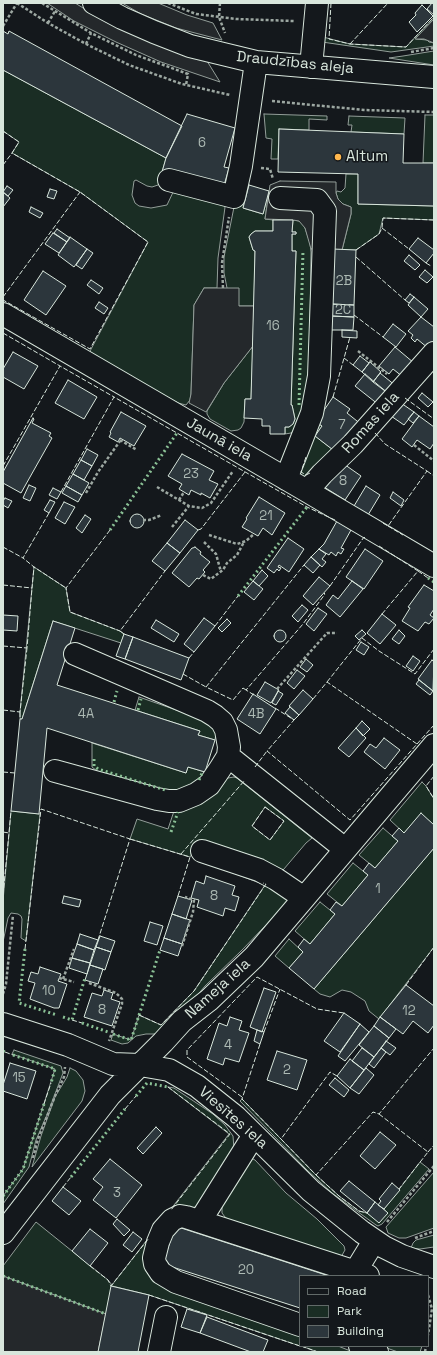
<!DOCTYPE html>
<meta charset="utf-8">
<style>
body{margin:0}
#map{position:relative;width:437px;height:1355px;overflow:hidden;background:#14181c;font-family:"Space Grotesk",sans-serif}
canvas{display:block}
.frame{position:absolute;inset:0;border:4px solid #d8e6dc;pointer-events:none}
.legend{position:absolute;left:299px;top:1275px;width:130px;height:72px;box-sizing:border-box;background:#14181c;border:1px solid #626a69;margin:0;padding:5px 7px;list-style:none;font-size:12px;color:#d8e6dc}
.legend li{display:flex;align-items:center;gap:8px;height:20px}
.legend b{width:20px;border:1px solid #626a69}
</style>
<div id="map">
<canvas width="437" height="1355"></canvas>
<div class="frame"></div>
<ul class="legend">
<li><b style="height:5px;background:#14181c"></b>Road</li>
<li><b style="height:11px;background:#1a2d24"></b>Park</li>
<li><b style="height:11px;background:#2c363c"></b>Building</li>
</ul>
</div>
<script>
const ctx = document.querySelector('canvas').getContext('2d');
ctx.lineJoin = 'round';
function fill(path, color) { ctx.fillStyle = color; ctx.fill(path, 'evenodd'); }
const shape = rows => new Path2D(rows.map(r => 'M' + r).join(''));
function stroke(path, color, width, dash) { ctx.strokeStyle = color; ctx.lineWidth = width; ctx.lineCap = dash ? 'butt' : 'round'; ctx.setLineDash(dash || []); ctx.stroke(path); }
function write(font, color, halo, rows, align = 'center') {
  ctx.font = font + ' "Space Grotesk",sans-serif'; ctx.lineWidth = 3; ctx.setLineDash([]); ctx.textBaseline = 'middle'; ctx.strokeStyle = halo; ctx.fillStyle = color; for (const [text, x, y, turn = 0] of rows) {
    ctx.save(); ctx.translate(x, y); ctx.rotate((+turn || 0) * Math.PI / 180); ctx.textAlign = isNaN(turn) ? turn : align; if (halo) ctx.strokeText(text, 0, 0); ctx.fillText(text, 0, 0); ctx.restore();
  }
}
const green = shape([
 [434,17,434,19,416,39,427,40,429,42,434,43,434,46,391,52,322,42,323,37,350,44,406,47,434,17],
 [434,51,434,65,389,58,403,56,434,51],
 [3,70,166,158,162,172,162,175,160,182,158,185,152,187,147,186,136,180,134,181,132,195,135,203,139,206,151,208,167,205,175,188,226,200,218,258,217,288,204,288,194,305,191,394,190,400,186,405,178,403,89,353,148,242,80,192,12,153,19,142,3,131,3,70],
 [264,114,327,116,327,120,309,119,309,130,279,129,278,159,271,159,272,139,266,138,264,114],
 [425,115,434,115,434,163,423,163,425,115],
 [349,116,405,118,404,134,351,132,352,125,348,125,349,116],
 [346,174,358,174,358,204,434,206,434,220,383,218,379,234,356,250,342,250,351,214,351,207,343,204,338,199,336,193,337,191,341,192,345,188,346,174],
 [269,191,265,219,273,220,273,231,255,231,251,234,249,237,253,250,255,251,254,306,239,306,227,288,224,273,224,257,235,202,244,204,243,208,263,214,269,191],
 [293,220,299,221,304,225,310,243,311,252,309,391,295,429,291,433,285,434,285,427,289,427,293,424,295,419,292,405,291,405,296,251,292,251,292,234,296,234,296,232,292,232,293,220],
 [253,346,251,399,245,399,244,422,241,428,238,430,231,431,210,419,207,414,207,411,224,383,253,346],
 [316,422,322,426,315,436,337,453,307,478,301,475,300,473,316,422],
 [34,567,66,588,70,612,120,631,124,634,121,643,53,621,22,719,20,719,20,712,34,567],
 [139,697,202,719,214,729,216,733,215,740,198,735,200,731,135,710,139,697],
 [92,743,186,773,188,767,205,772,200,782,173,793,97,771,92,767,92,743],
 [234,777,237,778,312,838,306,843,278,876,198,845,190,857,130,839,137,819,168,829,175,808,228,778,234,777],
 [265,807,284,821,270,840,252,826,265,807],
 [422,782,426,786,434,799,434,825,421,814,404,833,390,820,422,782],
 [11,811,40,814,26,941,21,938,22,919,21,916,18,914,11,913,8,918,3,942,3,901,11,811],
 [383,828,398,841,375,868,359,855,383,828],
 [434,848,434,947,379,1019,369,1011,365,1001,351,992,342,990,330,997,320,994,314,989,434,848],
 [204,862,247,871,288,900,287,903,242,950,205,986,190,1004,157,1034,146,1034,136,1036,128,1043,122,1044,111,1040,113,1034,131,1040,139,1015,161,1025,194,991,265,885,204,862],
 [353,863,368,875,342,906,327,894,353,863],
 [320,902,335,914,310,944,295,931,320,902],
 [289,939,303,952,289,968,275,956,289,939],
 [14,1050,61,1066,63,1073,47,1115,36,1140,29,1167,3,1204,3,1196,23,1169,55,1069,12,1054,14,1050],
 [70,1068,76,1071,83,1080,85,1091,82,1101,32,1167,41,1136,55,1097,67,1077,70,1068],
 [168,1087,174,1088,213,1114,225,1125,233,1136,234,1149,197,1206,189,1210,149,1259,300,1332,300,1346,149,1295,112,1286,106,1314,3,1276,3,1266,36,1222,108,1280,112,1285,229,1134,168,1087],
 [242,1099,316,1175,339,1196,359,1211,367,1213,379,1222,388,1213,384,1209,420,1162,429,1169,382,1224,378,1226,376,1225,332,1193,307,1170,240,1101,242,1099],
 [251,1158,255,1160,286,1193,317,1219,344,1246,345,1250,341,1257,230,1221,225,1217,222,1213,222,1203,251,1158],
 [434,1172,434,1228,406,1238,399,1238,388,1233,386,1227,434,1172],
 [434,1235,434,1247,420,1249,411,1248,413,1243,416,1240,434,1235],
 [301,1346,338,1346,353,1352,318,1352,301,1346],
 [381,1346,422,1346,420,1352,398,1352,381,1346]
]);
const parking = shape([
 [47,3,75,3,106,22,207,61,220,82,161,62,116,42,74,21,47,3],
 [122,3,158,3,187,15,213,23,222,40,176,28,141,14,122,3],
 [434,19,434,43,424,39,415,39,434,19],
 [280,181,336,182,336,193,338,199,343,204,351,207,351,214,342,250,311,249,305,228,299,221,293,220,265,219,270,185,280,181],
 [204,288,239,288,239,306,254,306,253,346,224,383,206,412,189,403,191,394,194,305,204,288],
 [3,1276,106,1314,98,1352,3,1352,3,1276]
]);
const building = shape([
 [432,3,434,3,434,15,427,9,432,3],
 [422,5,433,16,417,32,409,22,416,15,415,13,422,5],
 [3,31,8,34,9,31,182,126,166,158,3,70,3,31],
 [187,114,235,128,224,167,229,168,223,189,162,172,166,158,187,114],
 [279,129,404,134,403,163,434,163,434,206,358,204,358,174,278,172,279,129],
 [249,185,269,191,263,214,243,208,249,185],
 [7,186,13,190,8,196,3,192,7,186],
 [50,189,57,191,54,199,47,197,50,189],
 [3,192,10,198,3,207,3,192],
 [31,207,43,213,40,218,29,212,31,207],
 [273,220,293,220,292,232,296,232,296,234,292,234,292,251,296,251,291,405,292,405,295,419,293,424,289,427,285,427,285,434,270,434,270,426,262,426,262,419,244,418,245,399,251,399,255,251,253,250,249,237,251,234,255,231,273,231,273,220],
 [57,229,70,238,67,242,54,233,57,229],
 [53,233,67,242,59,253,45,244,53,233],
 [70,237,87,249,74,267,58,255,70,237],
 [418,238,434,250,434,253,426,263,409,249,418,238],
 [87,249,93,253,82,269,76,265,87,249],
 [333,249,356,250,354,305,331,304,333,249],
 [409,255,420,265,415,270,404,261,409,255],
 [425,270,433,277,427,283,419,277,425,270],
 [43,271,66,286,46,315,24,300,43,271],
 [91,280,103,288,99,294,87,285,91,280],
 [410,294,414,297,409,303,405,300,410,294],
 [414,297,428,309,421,317,408,305,414,297],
 [99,302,108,308,104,314,95,308,99,302],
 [331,304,354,305,354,317,331,316,331,304],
 [331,316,354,317,353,330,331,330,331,316],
 [421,317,434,327,434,341,428,348,417,339,415,342,411,338,413,335,408,331,421,317],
 [393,324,406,334,396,347,383,337,393,324],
 [342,330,357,331,357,338,342,337,342,330],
 [395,347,414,363,403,377,393,369,389,374,379,366,395,347],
 [13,352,38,366,24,389,3,377,3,369,13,352],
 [360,356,369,363,362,372,353,365,360,356],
 [370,362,381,372,373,382,362,372,370,362],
 [380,373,396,386,389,394,373,382,380,373],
 [365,374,389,394,379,405,355,386,365,374],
 [68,380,97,397,84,419,55,403,68,380],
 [422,393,433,402,428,407,418,398,422,393],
 [333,397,350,409,347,413,362,425,337,453,315,436,322,426,316,422,333,397],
 [401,403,414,412,404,425,391,416,401,403],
 [121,412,146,426,134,446,120,438,118,442,109,437,111,433,110,432,121,412],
 [414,412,419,416,413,423,408,419,414,412],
 [419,416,434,427,434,443,430,449,417,440,412,447,402,439,419,416],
 [33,418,34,419,32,423,51,433,49,436,52,438,21,493,3,483,3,472,33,418],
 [87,449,98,455,92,466,81,460,87,449],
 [182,454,214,471,209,480,218,484,210,498,201,493,201,495,191,490,189,495,179,489,182,484,168,476,182,454],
 [81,460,92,466,84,480,73,474,81,460],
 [341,462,361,476,345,500,324,487,341,462],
 [73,474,89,483,82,495,66,486,73,474],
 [29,485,36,488,30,501,23,498,29,485],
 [66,486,82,495,78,502,62,493,66,486],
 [366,486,380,495,368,515,354,506,366,486],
 [53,488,61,492,57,499,49,495,53,488],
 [393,492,404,500,401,506,390,498,393,492],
 [259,497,285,513,272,535,263,528,258,536,242,527,247,519,246,518,259,497],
 [5,498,12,501,8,508,3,505,3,501,5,498],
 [50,500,55,502,49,513,44,510,50,500],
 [64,502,75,507,65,524,55,518,64,502],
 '130 521a7 7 0 1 1 14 0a7 7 0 1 1-14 0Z',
 [85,515,91,519,82,533,76,528,85,515],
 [185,520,198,530,180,553,167,543,185,520],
 [337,521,351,530,341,548,344,549,341,554,338,552,336,556,331,552,329,555,319,549,324,544,337,521],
 [288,538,304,549,289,572,279,565,278,567,281,568,279,571,277,569,274,573,267,568,288,538],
 [167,543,180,553,165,571,152,561,167,543],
 [195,547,201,552,200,554,210,562,203,570,205,572,199,579,197,578,189,587,172,573,192,548,193,548,195,547],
 [319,549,326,554,322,559,326,562,322,567,311,557,319,549],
 [365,549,383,561,364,589,346,577,365,549],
 [311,557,320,565,313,573,304,565,311,557],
 [262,570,268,576,259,586,253,581,262,570],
 [319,577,330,586,313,605,303,596,319,577],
 [253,581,263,589,254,600,244,592,253,581],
 [352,581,363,589,340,617,326,605,333,595,338,599,352,581],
 [424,585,434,591,434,609,430,615,434,618,429,624,425,622,418,631,402,621,410,608,408,607,424,585],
 [302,605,308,610,298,622,292,616,302,605],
 [318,608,327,614,314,631,306,624,318,608],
 [382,614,396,625,380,644,367,633,382,614],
 [3,615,18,616,17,631,3,630,3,615],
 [204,618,215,626,194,652,184,644,204,618],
 [227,619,231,623,222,632,218,628,227,619],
 [156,620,179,634,174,642,151,628,156,620],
 [53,621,75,628,57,685,200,731,198,735,215,740,205,772,188,767,186,773,47,728,39,814,11,811,20,719,22,719,53,621],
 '274 636a6 6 0 1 1 12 0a6 6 0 1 1-12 0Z',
 [362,630,366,634,359,640,355,636,362,630],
 [399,630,405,636,399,644,392,639,399,630],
 [124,634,133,637,125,659,116,656,124,634],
 [133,637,189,658,181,680,125,659,133,637],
 [361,642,369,647,364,655,356,650,361,642],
 [413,656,420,661,413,671,406,666,413,656],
 [306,659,313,665,307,672,300,667,306,659],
 [432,660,434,662,433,691,418,679,432,660],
 [297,670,305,676,294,689,287,683,297,670],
 [419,680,433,691,430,695,416,684,419,680],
 [265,682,279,690,271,703,257,695,265,682],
 [303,690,313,699,299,715,289,706,303,690],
 [278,691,283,694,276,705,272,703,278,691],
 [253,694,276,709,260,734,237,719,253,694],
 [290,707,299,715,294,720,285,713,290,707],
 [362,721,370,729,363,736,356,728,362,721],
 [356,728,366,738,349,757,338,748,356,728],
 [384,738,400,750,385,769,364,752,370,744,376,748,384,738],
 [421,813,434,825,434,848,314,989,289,968,303,952,298,947,304,939,310,944,335,914,330,910,336,902,342,906,368,875,363,871,369,863,375,868,398,841,392,836,399,828,404,833,421,813],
 [206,876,235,886,232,895,239,897,235,911,225,908,223,916,197,907,199,900,191,898,196,881,204,884,206,876],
 [64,896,81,900,79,907,62,903,64,896],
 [178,896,192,900,186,919,172,914,178,896],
 [172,914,190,920,182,944,164,938,172,914],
 [150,922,163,926,157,945,144,941,150,922],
 [80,934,98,940,94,950,77,944,80,934],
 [100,936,115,941,111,952,96,947,100,936],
 [164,938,182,944,178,956,160,950,164,938],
 [77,944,94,950,90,963,72,958,77,944],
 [96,947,111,952,105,970,90,965,96,947],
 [72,958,90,963,87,974,69,968,72,958],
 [90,965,103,969,98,984,85,980,90,965],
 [40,967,61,974,58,981,67,984,59,1008,54,1008,30,999,35,983,28,981,31,972,38,974,40,967],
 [406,985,434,1006,434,1025,428,1033,413,1021,403,1034,380,1017,406,985],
 [264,988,276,992,262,1032,250,1027,264,988],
 [104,990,113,993,111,999,120,1002,112,1026,84,1017,92,993,102,996,104,990],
 [344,1013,360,1024,340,1052,324,1041,344,1013],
 [230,1017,242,1021,239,1030,249,1033,239,1062,225,1058,223,1065,207,1059,219,1023,227,1026,230,1017],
 [380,1017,396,1029,389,1038,374,1026,380,1017],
 [360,1024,369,1032,345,1061,338,1056,360,1024],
 [374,1026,389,1038,374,1057,359,1045,374,1026],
 [257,1030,264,1032,260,1044,254,1041,257,1030],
 [386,1041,396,1048,390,1055,381,1048,386,1041],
 [362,1048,374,1057,364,1070,352,1061,362,1048],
 [381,1048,386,1052,374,1068,369,1064,381,1048],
 [277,1051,307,1060,297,1090,267,1080,277,1051],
 [350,1059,364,1070,350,1088,337,1076,350,1059],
 [10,1063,36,1071,27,1099,3,1091,3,1085,10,1063],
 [366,1068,374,1075,359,1094,350,1088,366,1068],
 [335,1078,349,1090,344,1097,329,1085,335,1078],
 [156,1127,162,1133,143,1154,137,1148,156,1127],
 [380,1132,396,1145,375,1169,360,1156,380,1132],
 [110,1159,142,1185,116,1218,93,1200,103,1187,93,1179,110,1159],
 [349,1181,375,1202,367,1213,340,1191,349,1181],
 [392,1183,400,1190,384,1209,378,1205,381,1201,379,1199,392,1183],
 [63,1187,81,1201,69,1215,52,1201,63,1187],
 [375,1202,388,1213,379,1223,367,1213,375,1202],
 [117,1219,130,1230,124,1236,113,1224,117,1219],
 [175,1226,329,1276,300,1276,300,1308,163,1264,175,1226],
 [90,1229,108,1243,90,1266,72,1251,90,1229],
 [133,1232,142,1239,132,1252,123,1245,133,1232],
 [111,1286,149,1295,138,1352,98,1352,111,1286],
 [187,1309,207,1315,200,1333,181,1327,187,1309],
 [207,1317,268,1340,263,1352,251,1352,200,1333,207,1317]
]);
const path = shape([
 [17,3,48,23,86,44,129,65,182,84,230,95],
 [42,3,91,33,136,55,188,74,186,85],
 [168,3,196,14,236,19,294,21],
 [220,3,219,17,225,33],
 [48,23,55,11],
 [3,26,17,3],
 [86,44,91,33],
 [411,52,434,48],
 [272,101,364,110,434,112],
 [261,168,270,169,273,179],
 [223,288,222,263,229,217],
 [358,351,387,374],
 [120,440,137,450],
 [414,445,434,461],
 [157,487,189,506,202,508,211,503,233,471],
 [86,493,98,472,120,441],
 [179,500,184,492],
 [143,520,149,520,162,515],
 [172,527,189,506],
 [209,535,237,544,246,541,254,534],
 [204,542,216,554,221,572],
 [203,575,211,579,223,570,227,563,237,555,244,542],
 [277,689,327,633,337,633],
 [182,946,193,912,194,900,185,897],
 [59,978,74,982],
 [63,979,74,949],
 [89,983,116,993,122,999,122,1004,109,1041],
 [3,994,6,984,13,915],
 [33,1158,38,1139,55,1096,64,1077,65,1067],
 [387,1222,434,1166],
 [415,1238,434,1231],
 [428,1295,432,1309,428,1335],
 [425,1352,426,1346]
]);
const minor = shape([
 [94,3,122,18,154,32,190,46,256,62,434,77],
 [311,67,317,3],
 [169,180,234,197,241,166,256,62],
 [280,198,317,200,325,211,319,376,312,413,286,479],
 [3,314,307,491,434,566],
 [307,491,322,474,353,444,434,353],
 [75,654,207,711,215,716,222,722,226,730,229,747,228,756,345,849],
 [55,771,157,799,169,801,179,801,196,794,209,785,220,769,228,756],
 [202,851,259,870,276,879,304,898],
 [3,1024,68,1045,113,1064,140,1065,169,1070,197,1086,236,1117,311,1191,362,1232,384,1247,402,1256,434,1267],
 [200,1221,254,1135],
 [3,1233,110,1095,163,1042,182,1021,209,1000,254,957,434,745],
 [355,1272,374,1241],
 [300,1325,176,1282,161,1273,155,1264,154,1258,158,1242,163,1230,172,1220,180,1216,186,1217,368,1276],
 [360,1346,377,1352],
 [159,1352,166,1317]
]);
const hedge = shape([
 [299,405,303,250],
 [110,530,177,433],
 [428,578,434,582],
 [238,596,307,507],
 [114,702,117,691],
 [138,710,141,699],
 [94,759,94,766,98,769,165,790],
 [199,780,203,771],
 [171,832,178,812],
 [25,949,19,1003,57,1015],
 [63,1017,72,1020,85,978],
 [82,1023,108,1032],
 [113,1034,131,1040,160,950],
 [3,1051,5,1052],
 [13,1055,55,1069,51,1083],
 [136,1096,147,1083,168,1087],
 [71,1177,125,1109],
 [3,1196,23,1169,44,1104],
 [3,1276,106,1314]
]);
const fence = shape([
 [331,3,329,39,350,44,406,47,434,17],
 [350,44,388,3],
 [3,131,19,142,12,153,80,192,148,242,90,349,3,300],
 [3,165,12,153],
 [382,228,409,249],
 [356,250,379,234,382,228,383,218,434,220],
 [356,257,405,300],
 [426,263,431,266],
 [3,297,80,192],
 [354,315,383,337],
 [3,333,60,366],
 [344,358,353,365],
 [333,397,350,337],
 [405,398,434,419],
 [375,433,385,444,427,471,388,526,381,522],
 [306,457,301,472,306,475,310,473],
 [3,466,60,366,114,397],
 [427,471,434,476],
 [61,492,114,397,254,477,307,507,337,521],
 [49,513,23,558,34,567,66,588],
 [388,526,403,535],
 [110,530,66,588,70,612,120,631],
 [198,530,201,529,245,472],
 [379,546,418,571],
 [3,547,23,558],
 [3,585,32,588,34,567],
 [330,586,364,537,365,538],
 [382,614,418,571,428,578],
 [215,626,238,596],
 [124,634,120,631,165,571],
 [3,646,27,648,32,588],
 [189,658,194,652],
 [183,674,206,687],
 [327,682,362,638,379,651,415,674,434,649],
 [246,690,243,688,233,700,206,687,304,565],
 [254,695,246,690,303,624,325,594,324,593],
 [275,708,294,720,267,751,350,820,417,744,327,682,313,699],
 [3,710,20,712,27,648],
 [20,712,20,719],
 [417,744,434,725],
 [255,767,267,751],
 [3,772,15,773],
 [434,776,426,786,434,799],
 [265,807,284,821,270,840,252,826,265,807],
 [3,832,9,833,11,811],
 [130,839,190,857,178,896],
 [181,854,245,780],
 [3,895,9,833],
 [25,949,41,809,130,839,98,940],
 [406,985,434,947],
 [139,1015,161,1025,194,991,266,884,263,883],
 [72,1020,82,1023],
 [264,1032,280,989],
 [260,1044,242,1099,281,1139],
 [5,1052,13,1055],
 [337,1076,330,1072,281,1139,316,1175,373,1112,379,1114,434,1048],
 [168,1087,230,1134,171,1210],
 [242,1097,187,1057,187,1050,257,977,317,1009,344,1013],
 [44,1104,51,1083],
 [125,1109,136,1096],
 [379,1114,428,1152,399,1189],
 [428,1152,434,1145],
 [316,1175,339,1196,359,1211,367,1213],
 [63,1187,71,1177],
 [90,1266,108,1280,111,1286,149,1238],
 [149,1295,300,1346],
 [301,1346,318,1352]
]);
const markers = [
 [338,157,4,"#ffb74d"]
];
const numberNames = [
 ["6",202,143],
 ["2B",344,281],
 ["2C",343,310],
 ["16",273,326],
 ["7",342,425],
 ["23",191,474],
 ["8",343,481],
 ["21",266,516],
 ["4A",86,714],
 ["4B",256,714],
 ["1",378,889],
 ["8",214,896],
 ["10",49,991],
 ["8",102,1010],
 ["12",409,1011],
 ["4",228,1045],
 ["2",287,1070],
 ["15",19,1078],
 ["3",117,1193],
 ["20",246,1270]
];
const streetNames = [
 ["Draudzības aleja",295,63,6],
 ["Romas iela",371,423,-48],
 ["Jaunā iela",219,440,30],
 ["Nameja iela",218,989,-42],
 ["Viesītes iela",233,1118,41]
];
const poiNames = [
 ["Altum",346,157]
];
fill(green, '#1a2d24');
stroke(green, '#939e99', 1);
fill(parking, '#24282b');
stroke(parking, '#939e99', 1);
fill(building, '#2c363c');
stroke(building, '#d8e6dc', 1);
stroke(minor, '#d8e6dc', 24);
stroke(path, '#9da8a2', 2.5, [3, 2]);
stroke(minor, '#14181c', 22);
stroke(hedge, '#8ac095', 3, [2, 3]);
stroke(fence, '#d8e6dc', 1, [5, 2]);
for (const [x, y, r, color] of markers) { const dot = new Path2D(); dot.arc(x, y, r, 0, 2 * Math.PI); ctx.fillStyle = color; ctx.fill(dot); stroke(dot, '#14181c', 1.5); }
write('13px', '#adbab4', null, numberNames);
write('15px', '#d8e6dc', '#14181c', streetNames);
write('15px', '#d8e6dc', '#14181c', poiNames, 'left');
</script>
